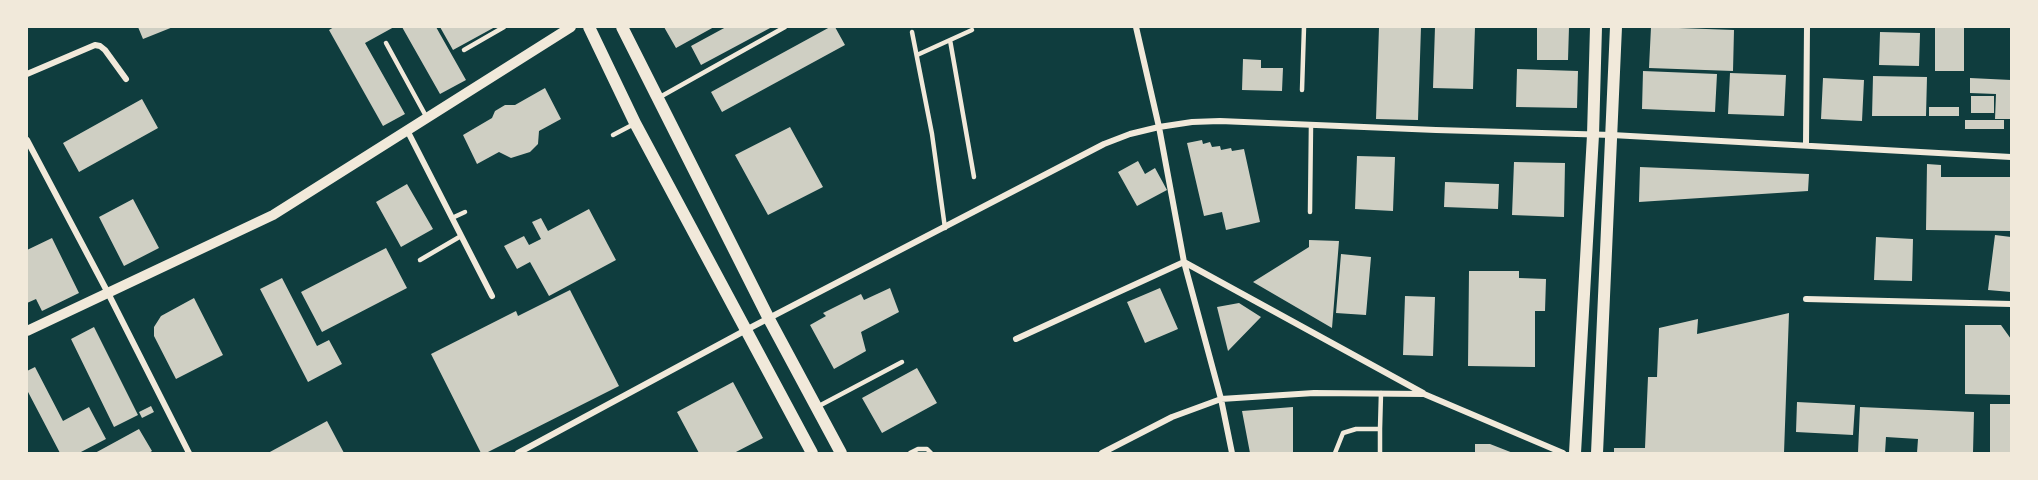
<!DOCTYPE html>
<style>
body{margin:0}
#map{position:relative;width:2038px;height:480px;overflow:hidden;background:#0f3d3e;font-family:"Varela Round",sans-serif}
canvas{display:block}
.frame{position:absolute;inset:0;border:28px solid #f1e9da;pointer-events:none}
</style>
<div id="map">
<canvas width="2038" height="480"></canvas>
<div class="frame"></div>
</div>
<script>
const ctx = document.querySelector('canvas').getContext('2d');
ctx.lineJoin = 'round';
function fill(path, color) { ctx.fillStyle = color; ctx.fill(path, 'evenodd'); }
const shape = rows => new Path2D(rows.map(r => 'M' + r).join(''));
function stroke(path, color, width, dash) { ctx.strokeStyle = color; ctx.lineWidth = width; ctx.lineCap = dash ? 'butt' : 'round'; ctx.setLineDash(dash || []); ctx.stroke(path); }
const building = shape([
 [138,27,173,27,143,39],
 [334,27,394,27,365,43,405,114,383,126,329,30],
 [402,27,436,27,466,80,440,94],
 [440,27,495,27,453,50],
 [664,27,714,27,676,48],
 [726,27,772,27,701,65,691,46],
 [830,27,835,27,845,45,722,112,711,92],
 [1379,27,1421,27,1418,120,1376,119],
 [1435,27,1475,27,1473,89,1433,88],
 [1537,27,1569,27,1568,60,1537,60],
 [1651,27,1734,30,1733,71,1649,68],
 [1935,27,1964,27,1964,71,1935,71],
 [1880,32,1920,33,1919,66,1879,65],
 [1243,59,1261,60,1261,68,1283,68,1282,91,1242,90],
 [1517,69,1578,71,1577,108,1516,107],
 [1643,71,1717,74,1715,112,1642,109],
 [1730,73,1786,75,1784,116,1728,114],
 [1873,76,1927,77,1926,116,1872,116],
 [1823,78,1864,80,1862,121,1821,119],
 [1970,78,2011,80,2011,119,1995,119,1996,94,1970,93],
 [545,88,561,119,539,131,538,144,530,152,511,158,499,152,477,164,463,135,492,118,495,111,505,105,515,105],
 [1971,96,1994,96,1994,113,1971,113],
 [142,99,158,128,79,172,63,143],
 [1929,107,1959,107,1959,116,1929,116],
 [1965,120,2004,120,2004,129,1965,129],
 [790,127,823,187,768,215,735,155],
 [1202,140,1203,144,1210,142,1212,147,1220,146,1221,150,1231,148,1232,151,1244,149,1260,222,1226,230,1222,212,1204,216,1187,143],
 [1357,156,1395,157,1393,211,1355,209],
 [1138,161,1145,174,1155,168,1167,190,1137,206,1118,172],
 [1514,162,1565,163,1564,217,1512,215],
 [1927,164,1941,165,1941,177,2011,177,2011,231,1926,230],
 [1640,167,1809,174,1808,191,1639,202],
 [1445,182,1499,184,1498,209,1444,207],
 [407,184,433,229,401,247,376,202],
 [133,199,159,248,124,266,99,217],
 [589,209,616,260,549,296,530,262,517,269,504,246,524,236,529,245,541,239,532,222,541,218,548,231],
 [1995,235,2011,237,2011,292,1988,290],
 [1876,237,1913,239,1912,281,1874,280],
 [52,238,79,293,42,311,36,299,27,303,27,250],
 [1309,240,1339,241,1332,328,1253,282,1309,247],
 [386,248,407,288,322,332,301,292],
 [1341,254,1371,257,1366,315,1336,313],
 [1469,271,1519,271,1519,278,1546,279,1545,311,1535,311,1535,367,1468,366],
 [282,278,317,346,329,340,342,364,308,382,260,289],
 [890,288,899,312,861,332,866,351,834,369,810,325,826,316,823,313,861,294,864,300],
 [1160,288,1178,329,1145,343,1127,302],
 [570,290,619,386,486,453,481,453,431,354,516,311,518,316],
 [1405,296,1435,297,1433,356,1403,355],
 [194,298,223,355,176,379,154,336,154,327,161,316],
 [1239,303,1261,317,1228,351,1217,307],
 [1789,313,1784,453,1614,453,1614,448,1645,448,1648,377,1657,377,1659,328,1698,319,1697,334],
 [1965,325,2001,325,2011,339,2011,395,1965,394],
 [94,327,138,415,114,427,71,339],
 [35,367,63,421,89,407,106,439,79,453,60,453,27,390,27,371],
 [917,368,937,403,882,433,862,398],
 [733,382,763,438,734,453,699,453,677,412],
 [1797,402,1855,405,1853,435,1796,432],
 [1990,404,2011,404,2011,453,1990,453],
 [151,406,154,412,142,418,139,412],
 [1293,407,1293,452,1250,453,1242,411],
 [1860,407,1974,412,1973,453,1917,453,1918,439,1886,437,1885,453,1858,453],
 [327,421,344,453,268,453],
 [139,429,152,451,149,453,95,453],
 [1475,444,1490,444,1513,453,1475,453]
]);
const service = shape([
 [912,32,932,134,945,228],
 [950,40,972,30],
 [386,43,427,118],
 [464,50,504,27],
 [917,55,950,40,974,177],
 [1302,90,1304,27],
 [660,97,785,27],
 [613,135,634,124],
 [1310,212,1311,125],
 [452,218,465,212],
 [420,260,461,236],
 [817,407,902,362],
 [1380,429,1380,453],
 [910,453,918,449,927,449,931,453],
 [1335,453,1343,433,1356,429,1380,429,1381,393]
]);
const minor = shape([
 [1136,27,1159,127,1184,262,1221,399,1232,453],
 [27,74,95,45,100,46,105,50,126,79],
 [407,130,492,296],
 [27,140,108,293,189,453],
 [1806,144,1807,27],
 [1806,299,2011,304],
 [1016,339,1184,262,1423,393],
 [518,453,746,330,1104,144,1130,134,1159,127,1192,122,1220,121,1436,130,1612,135,2011,157],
 [1102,453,1172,417,1221,399,1314,393,1424,394,1563,453]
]);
const tertiary = shape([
 [27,331,273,215,571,27]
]);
const secondary = shape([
 [589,27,635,123,812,453],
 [622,27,769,319,841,453],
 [1575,453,1593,135,1596,27],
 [1597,453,1616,27]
]);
fill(building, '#cfcfc3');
stroke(service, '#f1e9da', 4.5);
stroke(minor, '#f1e9da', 6);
stroke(tertiary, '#f1e9da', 10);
stroke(secondary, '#f1e9da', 12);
</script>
